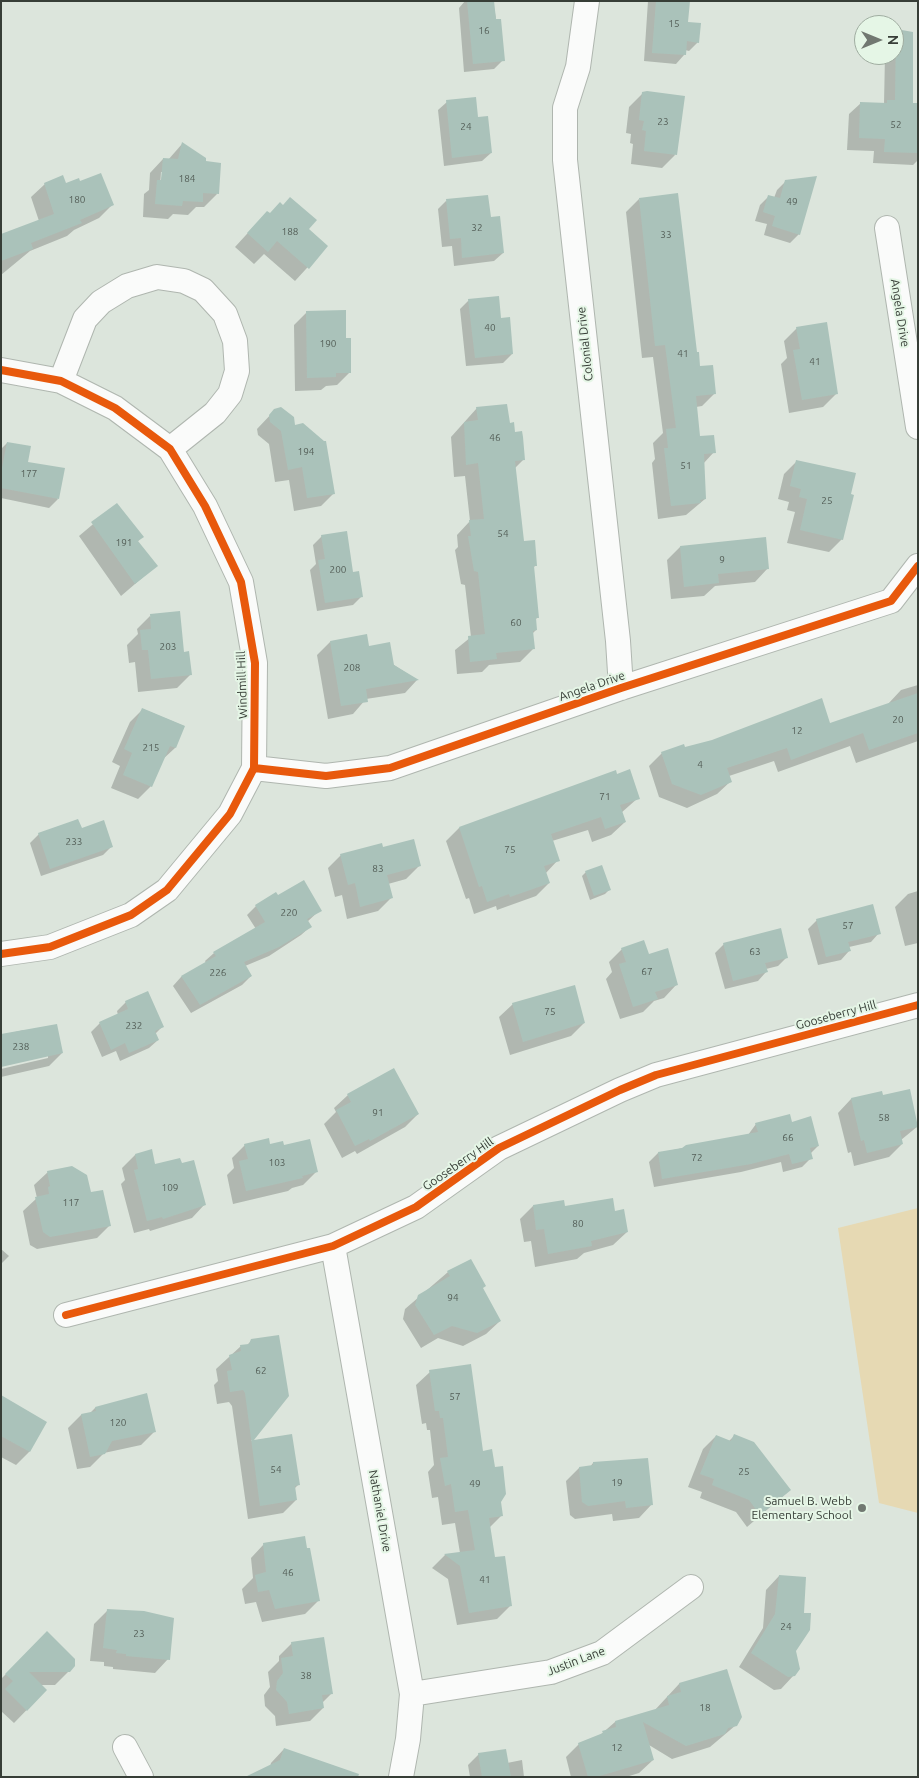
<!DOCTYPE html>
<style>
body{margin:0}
#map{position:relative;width:919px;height:1778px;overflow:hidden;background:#dce5dc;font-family:Ubuntu,sans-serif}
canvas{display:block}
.frame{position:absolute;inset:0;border:2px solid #373e37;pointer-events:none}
.north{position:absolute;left:854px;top:15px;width:50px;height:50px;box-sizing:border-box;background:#e5f6e6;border:1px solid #9faca0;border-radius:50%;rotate:90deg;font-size:14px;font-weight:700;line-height:20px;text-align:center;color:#373e37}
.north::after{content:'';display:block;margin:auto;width:18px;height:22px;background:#717871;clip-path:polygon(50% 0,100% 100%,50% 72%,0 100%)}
</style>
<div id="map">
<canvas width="919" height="1778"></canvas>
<div class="frame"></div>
<div class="north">N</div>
</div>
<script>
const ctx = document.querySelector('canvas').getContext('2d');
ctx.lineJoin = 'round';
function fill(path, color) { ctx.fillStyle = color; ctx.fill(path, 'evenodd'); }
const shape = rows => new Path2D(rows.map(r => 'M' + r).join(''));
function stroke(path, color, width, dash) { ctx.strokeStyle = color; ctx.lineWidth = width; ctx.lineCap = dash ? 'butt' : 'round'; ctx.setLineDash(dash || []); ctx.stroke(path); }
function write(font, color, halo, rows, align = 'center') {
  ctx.font = font + ' Ubuntu,sans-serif'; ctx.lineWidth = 4; ctx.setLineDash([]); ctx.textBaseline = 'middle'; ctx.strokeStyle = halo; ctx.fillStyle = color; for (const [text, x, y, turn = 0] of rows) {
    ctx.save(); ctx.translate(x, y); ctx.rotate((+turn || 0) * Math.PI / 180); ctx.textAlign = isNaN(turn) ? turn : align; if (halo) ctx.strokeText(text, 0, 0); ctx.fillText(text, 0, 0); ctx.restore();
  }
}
const green = shape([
 [918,1208,918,1513,879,1503,838,1228]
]);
const shadow = shape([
 [465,1,493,1,503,60,494,69,464,72,459,8],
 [648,1,688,1,687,24,698,42,689,51,685,50,684,55,676,64,644,61],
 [896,30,912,104,918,105,918,160,913,165,873,163,874,151,847,150,849,114,861,103,884,104,885,55,894,55,894,33],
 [642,94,675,155,662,168,631,164,633,144,630,143,631,134,626,133,629,107],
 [447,102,477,118,491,153,482,161,444,166,438,110],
 [182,144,217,194,204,207,196,207,188,215,173,214,168,219,143,217,144,194,149,190,150,173,163,159,168,160],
 [161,172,163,172,160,186],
 [786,181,799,234,790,243,764,235,767,224,755,221,760,205,769,196,774,198,777,190],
 [79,183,112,205,99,218,74,230,67,236,30,251,1,275,1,236,39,221,31,197,45,184],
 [639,199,699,368,715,393,702,406,696,407,699,437,714,452,703,464,705,499,686,515,658,519,652,463,655,459,653,443,663,433,653,357,642,358,626,212],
 [446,201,489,218,503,253,494,261,454,266,452,246,442,247,438,209],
 [267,212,308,229,327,246,295,281,264,254,254,264,235,247],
 [469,300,512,354,503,363,466,366,460,309],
 [307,312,350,372,337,385,326,386,321,390,295,391,294,325],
 [797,328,836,394,823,407,789,413,781,364,787,358,784,341],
 [477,408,509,424,524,459,515,468,523,542,536,565,533,568,538,617,535,620,536,630,532,634,533,649,520,662,489,665,482,672,457,674,455,650,471,637,465,585,461,584,455,550,458,547,457,535,470,521,465,476,454,477,451,437],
 [275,410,294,426,334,493,321,506,294,511,289,480,275,482,269,444,258,435,257,429],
 [7,443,58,499,49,508,1,498,1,449],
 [797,461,842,539,829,552,787,543,795,512,787,510,789,502,778,499,784,474],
 [117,504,142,537,137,542,156,566,121,596,79,536],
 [322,536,352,573,361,597,353,605,317,611,310,570,316,564,313,545],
 [680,547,768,568,755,582,715,586,704,596,671,599,667,560],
 [150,616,183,653,191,674,177,688,138,692,135,662,129,663,127,645,138,634,137,629],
 [330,642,368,648,417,680,405,693,366,699,353,714,328,719,317,655],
 [918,685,918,741,856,763,850,746,778,772,774,761,729,776,731,781,717,794,687,808,659,797,649,766,662,753,830,725,888,704,901,690],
 [143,709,184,726,175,748,162,760,151,786,138,799,111,788,120,766,112,762,130,722],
 [638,798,621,813,625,822,611,835,592,842,588,830,552,841,558,860,545,874,549,883,536,896,497,910,496,906,474,914,469,898,466,899,446,841,459,828],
 [81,830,112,846,103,855,41,876,30,843,39,834],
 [382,848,419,866,406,879,388,884,391,898,378,911,347,919,342,895,335,897,328,868,341,855],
 [586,872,609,890,605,894,590,900,582,876],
 [918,891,918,943,905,946,895,907,908,894],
 [277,897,320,910,307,922,310,927,301,935,269,956,245,966,251,976,242,985,191,1013,173,986,181,977,206,963,205,961,214,953,256,929,247,915,256,906],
 [817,920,879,933,871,942,849,947,849,951,841,960,818,965,808,929],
 [724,944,787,957,778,966,766,969,766,972,758,981,725,989,715,953],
 [622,949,648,955,677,984,664,998,654,1001,643,1012,620,1019,606,979,612,972,609,962],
 [126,1002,162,1027,155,1034,158,1040,149,1048,120,1061,116,1051,102,1057,91,1032,100,1023,118,1015,117,1011],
 [513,1004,584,1023,571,1036,510,1055,499,1017],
 [24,1030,25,1033,62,1053,49,1066,1,1077,1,1069,48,1058,48,1055,1,1035],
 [394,1070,418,1114,405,1127,357,1154,355,1151,342,1158,324,1124,336,1112,334,1108,348,1095],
 [883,1097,918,1126,901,1140,902,1144,889,1157,854,1166,851,1152,848,1153,838,1113,851,1099],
 [791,1123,818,1146,810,1154,811,1158,802,1167,783,1172,781,1162,741,1172,654,1187,649,1162,658,1153,748,1135,756,1124],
 [245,1145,283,1146,316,1172,303,1185,292,1188,288,1191,233,1204,227,1175,234,1168,232,1158],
 [151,1151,155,1166,205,1204,192,1218,150,1231,149,1229,134,1233,121,1184,125,1180,122,1168,135,1155],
 [48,1172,90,1194,110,1225,97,1238,37,1249,30,1245,23,1211,37,1198,34,1185],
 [533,1206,614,1212,627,1232,613,1245,584,1253,577,1259,535,1267,531,1241,524,1242,520,1219],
 [1,1249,9,1256,1,1264],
 [448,1272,482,1288,500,1321,486,1334,463,1346,438,1338,421,1348,403,1319,405,1309],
 [252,1340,288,1395,251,1441,290,1435,298,1485,294,1489,296,1500,283,1513,248,1519,232,1406,229,1402,217,1404,214,1385,218,1381,216,1369,241,1346,247,1345],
 [430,1372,482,1452,500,1501,502,1515,489,1528,494,1559,510,1606,497,1619,457,1625,448,1579,432,1568,445,1555,460,1553,455,1523,442,1525,438,1497,432,1498,428,1472,434,1465,430,1430,427,1430,426,1423,422,1424,416,1385],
 [146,1395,154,1432,141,1445,104,1453,90,1467,77,1469,68,1428,81,1415,90,1413,95,1408],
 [1,1396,45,1423,29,1452,16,1465,1,1457],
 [716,1436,729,1441,734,1436,790,1490,747,1527,736,1512,700,1498,702,1492,688,1487,703,1449],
 [593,1463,652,1504,639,1518,613,1521,612,1514,575,1519,570,1515,566,1481,579,1468,590,1467],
 [264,1544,318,1601,305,1614,262,1622,256,1602,245,1604,242,1589,253,1578,251,1558],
 [779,1576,795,1651,794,1675,781,1689,774,1690,739,1667,763,1628,766,1590],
 [107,1611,168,1659,155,1673,113,1669,113,1667,104,1666,104,1662,90,1661,94,1624],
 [47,1633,74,1666,55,1685,40,1685,46,1690,14,1723,1,1711,1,1679],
 [292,1643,332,1693,322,1703,323,1708,310,1721,276,1726,275,1716,265,1706,264,1695,270,1687,268,1672,279,1661,279,1656],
 [727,1670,736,1725,710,1747,672,1759,649,1745,653,1760,639,1773,626,1777,571,1777,566,1757,579,1744,599,1736,615,1722,654,1711,679,1684],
 [284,1749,334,1766,270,1767,271,1763],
 [479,1754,507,1763,522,1760,524,1777,470,1777,468,1765]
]);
const building = shape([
 [467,1,494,1,496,19,501,19,505,61,473,64],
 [656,1,690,1,688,22,701,23,699,43,687,41,686,55,652,53],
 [896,29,913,32,913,103,918,103,918,153,884,152,885,139,859,138,860,102,887,103,887,100,895,100],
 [647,91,685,96,677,155,644,151,646,131,642,130,644,121,639,120,642,92],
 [476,97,478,117,488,116,492,153,452,158,446,100],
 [182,142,206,158,206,161,221,163,219,194,203,193,203,202,183,201,182,206,155,204,157,180,161,180,163,158,178,159],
 [101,173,114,205,80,220,82,223,31,243,33,249,1,261,1,234,54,214,44,183,63,175,66,183,79,178,80,181],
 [817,176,800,235,772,226,775,216,763,212,768,195,780,198,785,180],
 [678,193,697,352,699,352,700,366,713,365,716,394,696,396,700,436,714,435,716,453,704,454,706,499,700,500,701,503,671,506,664,448,668,448,666,429,676,428,665,345,655,346,639,198],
 [488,195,491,217,500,216,504,253,462,258,461,238,450,239,446,199],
 [290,197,317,220,309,229,328,246,309,269,277,241,268,252,247,233,267,211,270,213,280,202,283,205],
 [499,296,501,318,510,317,513,354,475,358,468,299],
 [346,310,346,338,351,338,351,373,336,373,336,377,307,378,306,311],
 [827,322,838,394,802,400,793,350,800,349,796,327],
 [507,404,510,423,514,422,515,432,522,431,523,437,525,460,515,461,524,541,535,540,537,566,534,566,539,618,536,618,537,630,533,631,535,649,496,653,497,659,470,662,468,636,485,634,478,572,474,571,468,536,471,536,469,520,484,519,478,463,466,465,464,422,478,420,476,407],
 [281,407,294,417,295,425,303,423,324,441,326,441,335,494,307,498,302,467,288,470,281,431,270,422,269,415,274,409],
 [7,442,31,446,28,462,65,468,59,499,1,488,1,473],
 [796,460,856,473,851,494,854,495,843,540,800,530,807,499,799,497,801,489,790,486],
 [117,503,144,537,138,541,158,566,135,584,91,522],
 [347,531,353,572,359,571,363,597,325,603,318,560,325,559,321,535],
 [766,537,769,569,718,574,719,583,684,587,680,546],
 [180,611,184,652,189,651,192,675,151,679,148,650,142,650,140,630,151,629,150,614],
 [367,634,369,646,390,642,394,665,419,680,366,689,368,702,341,706,330,641],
 [918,693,918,733,869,750,863,733,791,760,787,748,727,768,732,782,701,795,672,784,661,752,684,744,685,747,712,740,822,698,830,723],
 [142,708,185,726,176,748,170,746,152,787,123,775,132,753,124,749],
 [630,769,640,799,620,805,626,822,605,829,601,817,551,834,560,861,544,866,550,883,510,897,509,894,487,902,482,886,479,887,459,827,616,770,617,774],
 [78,819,82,828,104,820,113,847,50,869,38,833],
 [414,839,421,866,387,875,393,898,360,907,355,883,348,885,340,854,382,843,383,847],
 [602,865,611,890,594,896,585,871],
 [304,880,322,911,307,919,312,927,279,947,244,962,252,976,200,1005,181,976,216,956,213,952,265,922,255,905,276,892,278,895],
 [873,904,881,934,848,942,851,951,826,957,816,919],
 [781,928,788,958,765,963,768,972,733,981,723,943],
 [644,940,649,954,668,948,678,985,655,992,658,999,633,1007,619,964,626,962,621,948],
 [575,985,585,1023,523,1042,512,1003],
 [148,991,164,1027,155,1031,159,1040,129,1053,125,1043,111,1050,99,1022,128,1009,125,1001],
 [57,1024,63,1053,1,1067,1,1034],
 [394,1068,419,1114,370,1141,369,1139,355,1146,336,1110,351,1102,347,1094],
 [910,1089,918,1127,900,1131,903,1144,867,1153,864,1140,861,1141,851,1098,882,1091,883,1095],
 [790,1114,792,1122,811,1116,819,1146,810,1148,813,1159,792,1164,789,1154,751,1164,662,1179,658,1152,682,1148,686,1145,758,1132,755,1123],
 [269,1138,270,1144,283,1141,284,1145,310,1139,318,1172,302,1176,303,1178,246,1191,239,1161,248,1159,244,1144],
 [152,1149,155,1164,180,1158,182,1163,194,1160,206,1205,163,1219,162,1217,147,1221,134,1170,138,1169,135,1154],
 [72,1166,87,1175,91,1192,103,1190,111,1226,50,1237,43,1232,35,1197,49,1194,48,1187,50,1186,47,1171],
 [613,1198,615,1211,624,1209,628,1232,591,1241,592,1246,548,1254,544,1229,536,1230,533,1205,564,1200,565,1206],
 [471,1259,486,1286,483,1288,501,1321,477,1333,452,1326,434,1335,415,1305,418,1295,450,1276,447,1271],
 [279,1335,289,1396,254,1440,292,1434,300,1485,295,1486,297,1500,260,1506,245,1393,243,1390,230,1392,227,1371,232,1370,229,1355,241,1351,240,1345,249,1344,251,1339],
 [471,1364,483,1451,492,1449,495,1467,503,1466,506,1494,501,1502,503,1516,489,1518,495,1557,505,1556,512,1606,469,1613,460,1566,444,1554,475,1550,468,1510,455,1512,451,1484,445,1486,440,1458,448,1457,443,1418,440,1418,439,1411,435,1411,429,1370],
 [147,1393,156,1432,112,1441,105,1454,90,1457,81,1414,96,1411,95,1407],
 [1,1395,47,1422,30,1452,1,1436],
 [734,1434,754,1442,791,1490,760,1515,749,1500,712,1485,714,1479,700,1474,716,1435,731,1441],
 [648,1458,653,1505,626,1508,625,1501,588,1506,582,1502,579,1467,593,1465,593,1462],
 [305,1536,307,1548,310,1548,320,1601,275,1609,269,1590,258,1592,255,1575,266,1572,263,1543],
 [779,1575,806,1577,804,1613,811,1613,810,1630,796,1651,800,1669,795,1676,788,1677,751,1653,775,1614],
 [107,1609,144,1611,174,1618,170,1660,126,1656,126,1654,116,1653,117,1650,103,1648],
 [47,1631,75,1659,75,1666,70,1672,29,1672,47,1690,27,1711,5,1689,13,1681,5,1674],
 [324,1637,333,1694,322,1695,324,1708,289,1714,287,1702,276,1690,277,1681,283,1673,281,1658,293,1656,291,1642],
 [727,1669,742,1717,737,1726,728,1728,725,1734,686,1746,643,1722,654,1760,596,1777,588,1777,578,1743,603,1733,602,1731,616,1727,615,1721,669,1705,667,1696,681,1692,679,1683],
 [284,1748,359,1774,358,1777,245,1777,280,1760],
 [506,1749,511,1777,482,1777,478,1753]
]);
const street = shape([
 [587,1,578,67,565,108,565,160,618,641,621,688],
 [887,228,918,427],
 [1,370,61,381,115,408,170,449,205,506,241,582,255,663,254,768,230,814,167,890,131,915,50,947,1,954],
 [61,381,85,319,101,302,127,286,157,277,184,281,203,290,225,314,235,341,237,371,230,394,215,413,170,449],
 [254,768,326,776,390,768,621,688,891,601,918,566],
 [333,1246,412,1694,408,1739,401,1777],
 [66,1315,333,1246,416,1207,499,1148,620,1090,656,1075,918,1005],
 [412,1694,551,1672,602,1653,691,1587],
 [125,1747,141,1777]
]);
const cycleway = shape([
 [1,370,61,381,115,408,170,449,205,506,241,582,255,663,254,768,230,814,167,890,131,915,50,947,1,954],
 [254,768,326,776,390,768,621,688,891,601,918,566],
 [66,1315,333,1246,416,1207,499,1148,620,1090,656,1075,918,1005]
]);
const markers = [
 [862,1508,5,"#717871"]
];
const numberNames = [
 ["15",674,24],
 ["16",484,31],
 ["23",663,122],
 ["52",896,125],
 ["24",466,127],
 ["184",187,179],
 ["180",77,200],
 ["49",792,202],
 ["32",477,228],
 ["188",290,232],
 ["33",666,235],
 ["40",490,328],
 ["190",328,344],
 ["41",683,354],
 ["41",815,362],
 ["46",495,438],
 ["194",306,452],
 ["51",686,466],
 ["177",29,474],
 ["25",827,501],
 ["54",503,534],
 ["191",124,543],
 ["9",722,560],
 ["200",338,570],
 ["60",516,623],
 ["203",168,647],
 ["208",352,668],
 ["20",898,720],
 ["12",797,731],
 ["215",151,748],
 ["4",700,765],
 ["71",605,797],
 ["233",74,842],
 ["75",510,850],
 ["83",378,869],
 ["220",289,913],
 ["57",848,926],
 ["63",755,952],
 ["67",647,972],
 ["226",218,973],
 ["75",550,1012],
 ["232",134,1026],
 ["238",21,1047],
 ["91",378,1113],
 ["58",884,1118],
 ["66",788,1138],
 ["72",697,1158],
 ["103",277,1163],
 ["109",170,1188],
 ["117",71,1203],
 ["80",578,1224],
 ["94",453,1298],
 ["62",261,1371],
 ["57",455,1397],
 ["120",118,1423],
 ["54",276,1470],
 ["25",744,1472],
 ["19",617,1483],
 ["49",475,1484],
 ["46",288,1573],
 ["41",485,1580],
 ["24",786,1627],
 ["23",139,1634],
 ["38",306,1676],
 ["18",705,1708],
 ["12",617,1748]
];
const streetNames = [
 ["Angela Drive",900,313,81],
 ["Colonial Drive",585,344,-96],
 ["Windmill Hill",242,685,-92],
 ["Angela Drive",592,686,-19],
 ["Gooseberry Hill",836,1015,-15],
 ["Gooseberry Hill",458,1164,-35],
 ["Nathaniel Drive",380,1511,80],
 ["Justin Lane",576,1661,-21]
];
const poiNames = [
 ["Samuel B. Webb",852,1501],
 ["Elementary School",852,1515]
];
fill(green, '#e6d9b3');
fill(shadow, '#0003');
fill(building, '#aac2ba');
stroke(street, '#afb6af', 26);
stroke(street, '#fafbfa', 24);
stroke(cycleway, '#e8590c', 8);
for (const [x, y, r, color] of markers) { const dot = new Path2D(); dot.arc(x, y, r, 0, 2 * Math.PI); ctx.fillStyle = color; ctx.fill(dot); stroke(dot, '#e5f6e6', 2); }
write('10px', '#545f58', null, numberNames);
write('12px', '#373e37', '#e5f6e6', streetNames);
write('12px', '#373e37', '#e5f6e6', poiNames, 'right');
</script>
